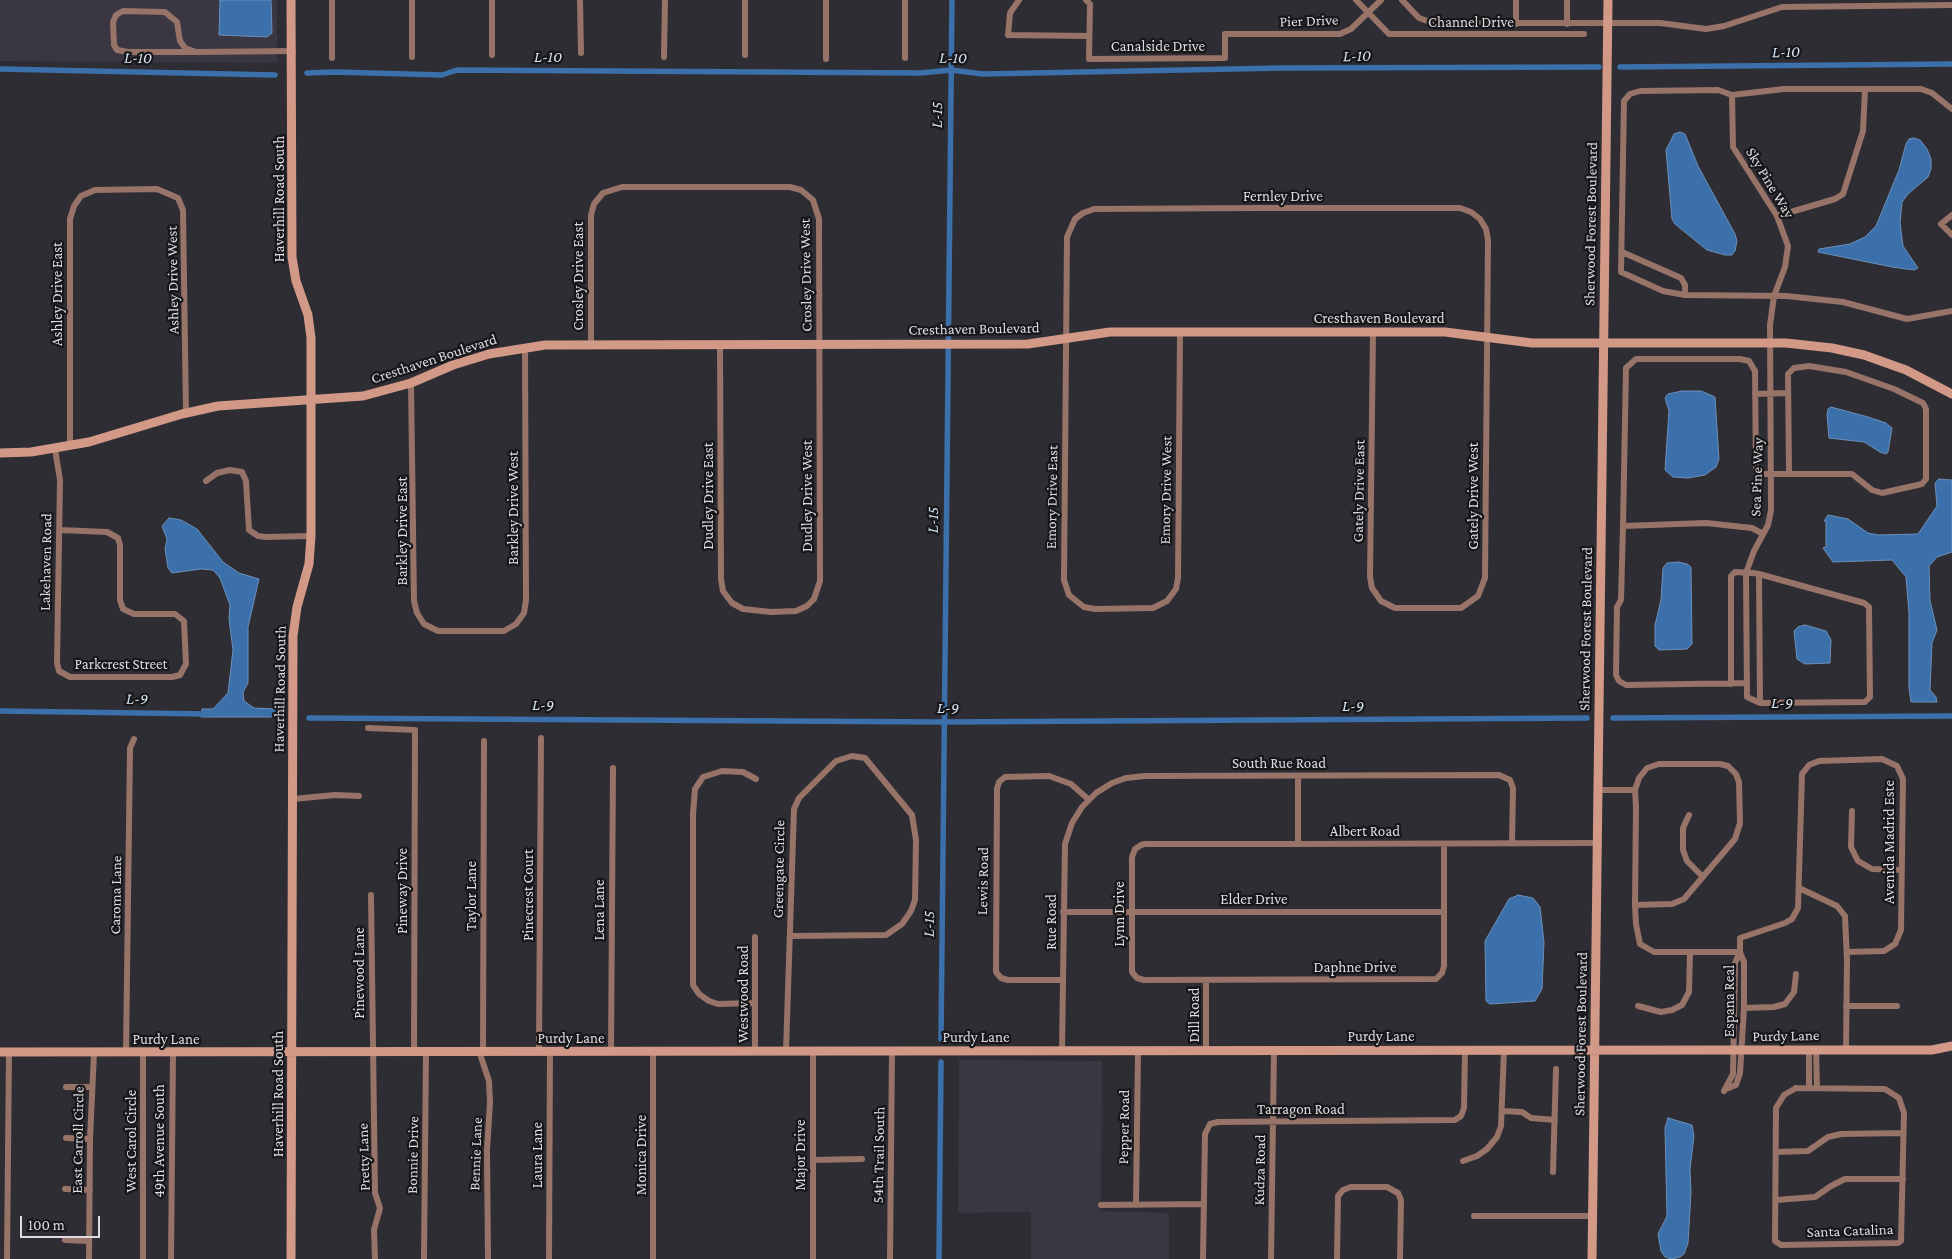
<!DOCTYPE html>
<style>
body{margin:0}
#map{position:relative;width:1952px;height:1259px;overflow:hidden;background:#2f2d34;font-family:"Crimson Pro",serif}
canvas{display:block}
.scale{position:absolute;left:20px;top:1216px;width:80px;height:22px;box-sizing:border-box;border:2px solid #dedce1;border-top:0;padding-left:6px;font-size:15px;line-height:18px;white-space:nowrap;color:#dedce1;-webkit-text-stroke:4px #171619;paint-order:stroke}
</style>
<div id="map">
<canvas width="1952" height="1259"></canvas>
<div class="scale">100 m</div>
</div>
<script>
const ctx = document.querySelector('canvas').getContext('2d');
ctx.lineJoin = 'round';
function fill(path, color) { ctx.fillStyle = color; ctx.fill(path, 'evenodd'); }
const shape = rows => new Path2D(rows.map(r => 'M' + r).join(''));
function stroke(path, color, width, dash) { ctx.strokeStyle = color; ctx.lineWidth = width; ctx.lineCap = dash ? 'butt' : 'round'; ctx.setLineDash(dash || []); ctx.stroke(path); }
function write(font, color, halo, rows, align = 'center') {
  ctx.font = font + ' "Crimson Pro",serif'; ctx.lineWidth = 4.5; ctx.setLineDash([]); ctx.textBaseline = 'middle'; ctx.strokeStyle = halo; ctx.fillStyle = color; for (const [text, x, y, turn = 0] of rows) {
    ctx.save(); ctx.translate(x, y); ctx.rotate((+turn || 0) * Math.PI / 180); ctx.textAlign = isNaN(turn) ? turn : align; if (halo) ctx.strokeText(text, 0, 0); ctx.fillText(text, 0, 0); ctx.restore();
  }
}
const built = shape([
 [0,0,277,0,277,63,0,61],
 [959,1060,1102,1061,1101,1211,1169,1213,1169,1259,1031,1259,1031,1212,958,1213]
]);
const water = shape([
 [220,0,271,0,272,33,267,37,219,35,220,0],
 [1680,132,1685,134,1698,166,1735,234,1737,241,1735,251,1732,255,1725,255,1707,250,1675,224,1672,219,1666,150,1674,134,1680,132],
 [1914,138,1920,140,1927,149,1931,159,1931,169,1928,177,1908,194,1902,202,1900,223,1903,246,1918,268,1914,270,1892,267,1818,252,1819,249,1850,244,1865,237,1876,226,1899,170,1906,144,1909,139,1914,138],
 [1682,391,1701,391,1715,397,1719,459,1716,467,1705,475,1688,478,1673,477,1665,470,1669,411,1665,398,1668,394,1682,391],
 [1831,407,1868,417,1886,423,1892,428,1888,452,1886,454,1880,452,1864,442,1829,438,1827,415,1828,409,1831,407],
 [1939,479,1952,480,1952,552,1937,557,1929,566,1930,601,1937,630,1932,643,1930,690,1936,697,1937,702,1911,702,1909,688,1909,613,1906,577,1892,560,1833,562,1823,548,1826,547,1826,521,1824,521,1828,515,1848,519,1868,533,1878,535,1918,534,1937,506,1935,483,1939,479],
 [169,518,181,520,197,529,223,562,239,573,259,579,248,627,248,683,243,692,244,701,254,708,277,709,276,717,201,717,202,709,213,709,228,693,233,650,229,619,230,605,220,578,213,570,201,569,172,573,168,568,165,549,167,539,162,526,169,518],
 [1678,562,1687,564,1691,567,1692,644,1687,649,1659,650,1655,646,1655,625,1661,600,1663,568,1667,563,1678,562],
 [1805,625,1826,631,1831,640,1830,663,1805,664,1797,659,1794,631,1798,627,1805,625],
 [1518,895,1533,898,1540,907,1544,942,1542,989,1535,1001,1490,1004,1486,1001,1485,941,1509,899,1518,895],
 [1668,1118,1692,1125,1694,1136,1690,1169,1691,1192,1688,1243,1684,1254,1680,1257,1672,1259,1665,1257,1661,1251,1658,1234,1667,1216,1665,1128,1668,1118]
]);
const canal = shape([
 [1620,67,1952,64],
 [0,69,275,75],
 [307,73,335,72,442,75,457,70,920,73,951,70,983,74,1282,68,1599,67],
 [0,711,209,714],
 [309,718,943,722,1587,718],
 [1613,718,1952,716],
 [941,1039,952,0],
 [939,1259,941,1062]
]);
const street = shape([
 [580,0,581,53],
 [826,0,826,59],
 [1019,0,1010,13,1008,35,1089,36],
 [1086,0,1090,4,1089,59,1225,58,1225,34,1340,34,1351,29,1381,0],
 [1356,0,1389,34,1584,34],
 [1402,0,1419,18,1433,23,1660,23,1706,29,1724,26,1782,7,1952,5],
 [1516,24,1516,0],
 [1567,24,1567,0],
 [196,52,128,52,117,50,114,45,113,22,116,15,123,11,165,12,177,22,180,41,185,48,196,52,293,51],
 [492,55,492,0],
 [745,55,745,0],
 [412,57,412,0],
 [664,57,665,0],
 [332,58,332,0],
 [905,58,905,0],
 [1732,95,1733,147,1777,216,1788,246,1785,267,1774,296,1770,325,1771,510,1768,525,1754,551,1746,573,1747,697,1760,703],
 [1952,109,1932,93,1921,89,1784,89,1732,95,1718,90,1640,91,1630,94,1624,101,1621,272,1663,291,1685,295,1786,296,1843,302,1907,319,1952,311],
 [1952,215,1941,224,1952,235],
 [1777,216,1835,199,1843,194,1863,131,1865,90],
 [1622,252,1681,278,1685,285,1685,295],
 [1180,332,1178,578,1176,589,1167,601,1153,608,1095,609,1084,607,1069,595,1064,580,1067,237,1075,219,1083,213,1094,209,1258,208,1460,208,1471,212,1480,219,1486,229,1488,240,1485,578,1478,596,1461,608,1395,608,1381,601,1372,588,1370,577,1373,331],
 [591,345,591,215,594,204,603,193,622,187,790,187,801,190,813,200,819,219,820,581,814,599,807,606,796,611,771,612,743,609,732,603,723,591,721,579,720,345],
 [411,383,414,601,417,613,424,624,438,631,504,631,516,624,524,613,526,600,525,347],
 [1755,394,1788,393],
 [70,446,70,219,74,206,81,196,95,190,157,189,178,198,183,210,186,413],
 [55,449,60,480,57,663,59,671,70,677,172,677,180,675,186,664,184,621,175,614,134,614,123,609,120,600,120,545,118,538,107,532,60,530],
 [206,481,217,473,230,470,242,472,246,481,249,530,258,536,266,537,311,536],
 [1623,526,1626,368,1636,359,1740,359,1749,361,1755,371,1756,470,1759,474,1852,474,1872,490,1882,493,1922,484,1926,479,1926,409,1923,403,1894,389,1846,372,1809,366,1794,368,1788,374,1789,472],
 [1747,683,1626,685,1619,681,1616,675,1617,607,1621,600,1623,526,1706,523,1752,528,1763,534],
 [1731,684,1731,576,1735,572,1753,573,1759,574,1864,603,1869,607,1870,697,1865,702,1760,703,1759,574],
 [368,728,415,730,414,1052],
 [1298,776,1298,844],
 [1598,790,1635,790],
 [293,799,335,795,359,796],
 [1852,811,1851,847,1858,861,1872,869,1902,870],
 [1689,815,1683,828,1683,850,1687,861,1703,877],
 [1444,844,1444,966,1442,973,1436,979,1144,980,1137,978,1132,972,1132,857,1135,849,1141,845,1145,844,1298,844,1597,843],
 [1799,888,1837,906,1845,916,1847,960,1846,1050],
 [371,895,375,1193,380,1208,374,1230,375,1259],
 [1635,905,1672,904,1684,899,1735,839,1740,823,1739,782,1736,774,1728,766,1720,764,1659,764,1647,768,1639,778,1635,790,1636,807,1635,905,1636,924,1640,944,1654,952,1740,952],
 [1063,912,1444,912],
 [1063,980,1008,980,1001,978,996,972,997,789,999,782,1005,777,1049,776,1071,784,1088,799],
 [1206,980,1206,1050],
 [754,1003,718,1004,709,1001,699,994,693,985,693,814,695,789,703,777,722,771,743,772,756,779],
 [1638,1006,1661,1012,1672,1010,1682,1005,1689,992,1690,953],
 [1846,1006,1897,1006],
 [1744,1008,1774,1007,1785,1004,1794,992,1796,974],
 [1809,1050,1809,1087],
 [1816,1050,1817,1087],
 [479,1051,489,1081,490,1102,487,1150,488,1259],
 [539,1051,541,738],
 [611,1051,613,768],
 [755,1051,755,937],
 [786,1051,794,809,799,798,836,761,852,756,865,758,912,815,916,840,915,900,911,911,902,924,886,935,791,936],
 [813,1051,813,1259],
 [1062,1051,1065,844,1072,823,1082,807,1096,793,1112,783,1126,778,1145,776,1499,775,1510,780,1513,788,1512,843],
 [483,1052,484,741],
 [126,1053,130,748,134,739],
 [66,1087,91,1087],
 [1796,1088,1885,1089,1899,1098,1904,1113,1901,1241,1898,1243,1781,1245,1775,1241,1776,1108,1784,1095,1796,1088],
 [1726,1089,1736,1085,1740,1073,1744,1008,1744,962,1740,952],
 [1724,1091,1733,1074,1735,963,1740,952,1740,938,1785,923,1792,919,1798,908,1802,774,1809,765,1819,761,1882,759,1897,766,1903,779,1901,930,1895,944,1884,951,1847,952],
 [1503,1111,1522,1112,1531,1118,1555,1120],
 [66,1138,90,1139],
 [1776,1152,1808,1151,1828,1137,1841,1134,1903,1133],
 [813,1160,862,1159],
 [1463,1161,1477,1156,1487,1149,1497,1137,1501,1126,1504,1050],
 [1553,1172,1556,1069],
 [65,1189,90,1190],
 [1776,1200,1815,1197,1831,1186,1845,1179,1903,1179],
 [1101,1205,1204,1204],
 [1136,1205,1138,1051],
 [1474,1216,1592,1216],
 [65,1240,89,1241],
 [7,1259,9,1052],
 [89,1259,90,1139,94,1053],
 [143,1259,143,1053],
 [171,1259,173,1053],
 [424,1259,426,1052],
 [549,1259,550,1051],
 [653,1259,653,1051],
 [890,1259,892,1051],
 [1203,1259,1205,1134,1210,1124,1218,1122,1455,1120,1461,1116,1464,1108,1465,1050],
 [1271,1259,1274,1050],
 [1337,1259,1338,1196,1343,1190,1351,1187,1387,1187,1398,1193,1401,1200,1400,1259]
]);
const secondary = shape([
 [0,453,31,452,89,442,182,414,218,406,363,396,411,383,453,365,489,354,545,345,1028,344,1110,332,1445,332,1532,343,1786,343,1832,348,1864,355,1906,370,1952,394],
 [0,1052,1741,1050,1932,1050,1952,1046],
 [291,1259,293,636,297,607,309,564,311,536,311,338,308,315,296,281,292,257,291,0],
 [1592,1259,1608,0]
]);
const streetNames = [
 ["Pier Drive",1309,21,-2],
 ["Channel Drive",1471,22],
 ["Canalside Drive",1158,46],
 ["Sky Pine Way",1770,183,59],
 ["Fernley Drive",1283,196],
 ["Haverhill Road South",279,199,-90],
 ["Sherwood Forest Boulevard",1591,224,-89],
 ["Crosley Drive West",806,275,-91],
 ["Crosley Drive East",578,276,-90],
 ["Ashley Drive West",173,280,-91],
 ["Ashley Drive East",57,294,-90],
 ["Cresthaven Boulevard",1379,318],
 ["Cresthaven Boulevard",974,329,-1],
 ["Cresthaven Boulevard",434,359,-18],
 ["Sea Pine Way",1757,477,-88],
 ["Emory Drive West",1166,490,-89],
 ["Gately Drive East",1359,491,-89],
 ["Dudley Drive East",708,496,-90],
 ["Dudley Drive West",807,496,-90],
 ["Gately Drive West",1473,496,-90],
 ["Emory Drive East",1052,497,-89],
 ["Barkley Drive West",513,508,-90],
 ["Barkley Drive East",402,531,-90],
 ["Lakehaven Road",46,562,-89],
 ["Sherwood Forest Boulevard",1586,629,-89],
 ["Parkcrest Street",121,664],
 ["Haverhill Road South",280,689,-89],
 ["South Rue Road",1279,763],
 ["Albert Road",1365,831],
 ["Avenida Madrid Este",1889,842,-90],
 ["Greengate Circle",779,869,-89],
 ["Lewis Road",983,881,-89],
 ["Pineway Drive",402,891,-90],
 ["Caroma Lane",116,895,-89],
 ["Pinecrest Court",528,895,-90],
 ["Taylor Lane",471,896,-90],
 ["Elder Drive",1254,899],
 ["Lena Lane",599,910,-90],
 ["Lynn Drive",1119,914,-90],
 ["Rue Road",1051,922,-90],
 ["Daphne Drive",1355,967],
 ["Pinewood Lane",359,973,-90],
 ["Westwood Road",743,994,-90],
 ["Espana Real",1729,1001,-90],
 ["Dill Road",1194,1015,-90],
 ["Sherwood Forest Boulevard",1581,1034,-89],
 ["Purdy Lane",1381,1036],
 ["Purdy Lane",1786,1036,-1],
 ["Purdy Lane",976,1037],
 ["Purdy Lane",571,1038],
 ["Purdy Lane",166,1039],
 ["Haverhill Road South",278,1094,-90],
 ["Tarragon Road",1301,1109],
 ["Pepper Road",1124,1127,-89],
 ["East Carroll Circle",78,1140,-89],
 ["West Carol Circle",131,1141,-90],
 ["49th Avenue South",159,1141,-90],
 ["Bennie Lane",476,1154,-88],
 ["Bonnie Drive",413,1155,-89],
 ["Laura Lane",537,1155,-90],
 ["Monica Drive",641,1155,-90],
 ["Major Drive",800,1155,-90],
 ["54th Trail South",879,1155,-89],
 ["Pretty Lane",364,1157,-92],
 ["Kudza Road",1260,1170,-89],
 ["Santa Catalina",1850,1231,-2]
];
const waterNames = [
 ["L-10",1786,52,-1],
 ["L-10",1357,56,-1],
 ["L-10",548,57],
 ["L-10",138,58,1],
 ["L-10",953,58,1],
 ["L-15",937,115,-89],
 ["L-15",933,520,-89],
 ["L-9",137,699,1],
 ["L-9",1782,703],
 ["L-9",543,705],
 ["L-9",1353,706],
 ["L-9",948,708],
 ["L-15",929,924,-89]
];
fill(built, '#3a3642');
fill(water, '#3b70aa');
stroke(water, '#6c90ba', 1);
stroke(canal, '#3b70aa', 5.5);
stroke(street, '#977368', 6);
stroke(secondary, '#d29987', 9);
write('15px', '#dedce1', '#171619', streetNames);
write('italic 16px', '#d5e3f4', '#171619', waterNames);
</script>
